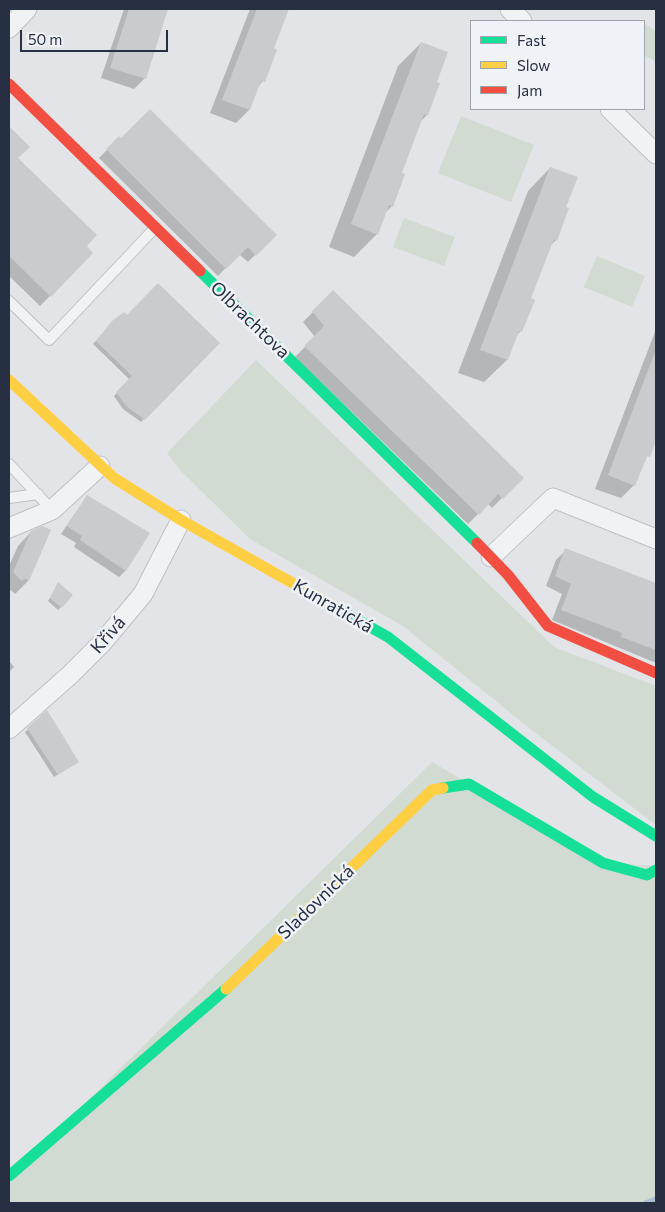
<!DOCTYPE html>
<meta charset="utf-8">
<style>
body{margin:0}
#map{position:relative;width:665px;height:1212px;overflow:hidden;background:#e2e4e7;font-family:Commissioner,sans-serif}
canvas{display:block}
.frame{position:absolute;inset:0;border:10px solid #272f42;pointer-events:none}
.legend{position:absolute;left:470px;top:20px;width:175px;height:90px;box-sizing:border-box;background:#eff2f7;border:1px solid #9fa4af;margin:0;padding:6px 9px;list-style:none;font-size:15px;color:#272f42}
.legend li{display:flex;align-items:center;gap:10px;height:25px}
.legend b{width:25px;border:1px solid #9fa4af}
.scale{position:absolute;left:20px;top:30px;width:148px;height:22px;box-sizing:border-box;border:2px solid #272f42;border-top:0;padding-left:6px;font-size:15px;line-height:18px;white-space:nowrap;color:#272f42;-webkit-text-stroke:4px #eff2f7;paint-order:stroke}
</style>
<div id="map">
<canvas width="665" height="1212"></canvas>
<div class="frame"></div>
<ul class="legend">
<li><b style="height:6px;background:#16e098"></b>Fast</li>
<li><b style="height:6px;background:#ffcf43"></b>Slow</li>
<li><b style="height:6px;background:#f24e42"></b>Jam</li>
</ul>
<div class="scale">50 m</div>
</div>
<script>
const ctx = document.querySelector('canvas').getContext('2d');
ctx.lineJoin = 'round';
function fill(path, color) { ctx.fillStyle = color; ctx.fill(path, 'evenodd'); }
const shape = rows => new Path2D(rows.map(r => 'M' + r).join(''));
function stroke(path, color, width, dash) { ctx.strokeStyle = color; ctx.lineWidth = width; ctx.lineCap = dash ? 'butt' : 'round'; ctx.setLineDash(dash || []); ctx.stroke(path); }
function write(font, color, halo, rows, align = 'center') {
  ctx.font = font + ' Commissioner,sans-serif'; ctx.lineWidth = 5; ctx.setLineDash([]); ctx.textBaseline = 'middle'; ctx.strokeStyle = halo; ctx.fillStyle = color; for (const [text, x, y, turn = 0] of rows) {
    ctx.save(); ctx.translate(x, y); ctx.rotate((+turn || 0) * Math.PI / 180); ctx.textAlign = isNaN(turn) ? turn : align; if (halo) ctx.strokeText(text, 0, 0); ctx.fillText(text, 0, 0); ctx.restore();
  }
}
const green = shape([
 [644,23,656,31,656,62,644,55],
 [461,116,534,145,511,202,438,173],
 [404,218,455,237,444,266,393,247],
 [597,256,645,276,632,307,584,287],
 [256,360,554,647,656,686,656,825,533,731,403,626,250,539,180,470,167,453],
 [432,762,603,863,656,866,656,1203,9,1203,9,1178]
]);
const shadow = shape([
 [124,9,158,9,166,11,145,78,134,89,101,78],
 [250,9,287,9,272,49,263,81,257,88,249,110,236,123,210,113],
 [421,43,435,83,427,115,421,121,400,174,392,206,386,212,377,234,354,257,329,247,398,66],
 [10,129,16,158,92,253,40,306,9,276],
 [119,138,275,235,248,262,239,254,218,276,99,158],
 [550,168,565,208,556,240,550,246,530,299,521,331,515,337,507,360,484,382,458,373,528,191],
 [333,292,522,478,492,508,488,504,468,524,295,357,315,337,303,322],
 [127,316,218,343,141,422,123,409,114,396,130,380,93,344,109,326],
 [656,329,656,437,634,485,621,498,595,489],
 [87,496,126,570,119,577,74,547,76,543,61,534],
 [50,531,28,581,15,594,11,590,9,593,9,566,18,546,31,532],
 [566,550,656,584,656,663,552,620,562,594,546,586,556,560],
 [58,584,61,607,58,610,48,601],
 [9,661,14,667,9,672],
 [47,712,78,762,54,777,25,732]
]);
const stream = shape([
 [646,1203,656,1199]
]);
const building = shape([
 [129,9,168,9,146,79,110,68],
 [257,9,289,9,274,48,277,50,265,82,261,81,250,110,222,100],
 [421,42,448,52,437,82,440,83,428,115,424,114,402,173,405,174,393,207,389,205,378,235,351,224],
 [150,109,277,235,256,256,248,247,226,269,106,149,119,136,121,138],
 [9,126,30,147,18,158,97,235,87,246,93,253,51,297,9,256],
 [550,167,578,177,566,207,569,208,557,241,554,239,531,298,535,300,522,332,519,331,508,360,480,350],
 [158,283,220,343,145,420,126,406,116,392,132,376,96,341,112,321,124,312,127,315],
 [333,290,524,478,503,499,498,494,479,515,304,346,324,326,312,311],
 [655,352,656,441,650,457,647,456,635,486,608,475],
 [87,495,150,533,126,571,80,540,82,536,67,526],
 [42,526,51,530,29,581,25,578,22,581,13,572,31,531],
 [565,548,656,583,656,650,621,637,622,633,561,610,571,584,555,576],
 [58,582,73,595,62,608,50,598],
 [47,710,79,762,58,775,27,728]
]);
const lane = shape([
 [9,301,49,340,154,229],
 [9,464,52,510],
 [9,498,38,494]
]);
const street = shape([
 [510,9,522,21],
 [9,28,27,9],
 [610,109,656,154],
 [9,528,52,510,100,466],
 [491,557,553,498,656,539],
 [9,729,71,674,102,643,143,594,181,520]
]);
const fast = shape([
 [200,271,477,543],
 [340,610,388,637,593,797,656,836],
 [443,788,469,784,603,863,647,875,656,870],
 [9,1176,226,989]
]);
const slow = shape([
 [9,380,114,478,181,520,340,610],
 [226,989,432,790,443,788]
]);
const jam = shape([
 [9,84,200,271],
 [477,543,508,575,548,626,656,673]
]);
const streetNames = [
 ["Olbrachtova",250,320,44],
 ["Kunratická",333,606,30],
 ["Křivá",108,635,-49],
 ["Sladovnická",316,902,-44]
];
fill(green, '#d1dbd2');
fill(shadow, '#0003');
stroke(stream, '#aebed4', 5.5);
fill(building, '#c9cbcf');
stroke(lane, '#bfc1c5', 12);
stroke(street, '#bfc1c5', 21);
stroke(lane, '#f1f2f3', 10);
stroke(street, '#f1f2f3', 19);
stroke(fast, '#16e098', 11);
stroke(slow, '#ffcf43', 11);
stroke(jam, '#f24e42', 11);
write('18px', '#272f42', '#eff2f7', streetNames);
</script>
